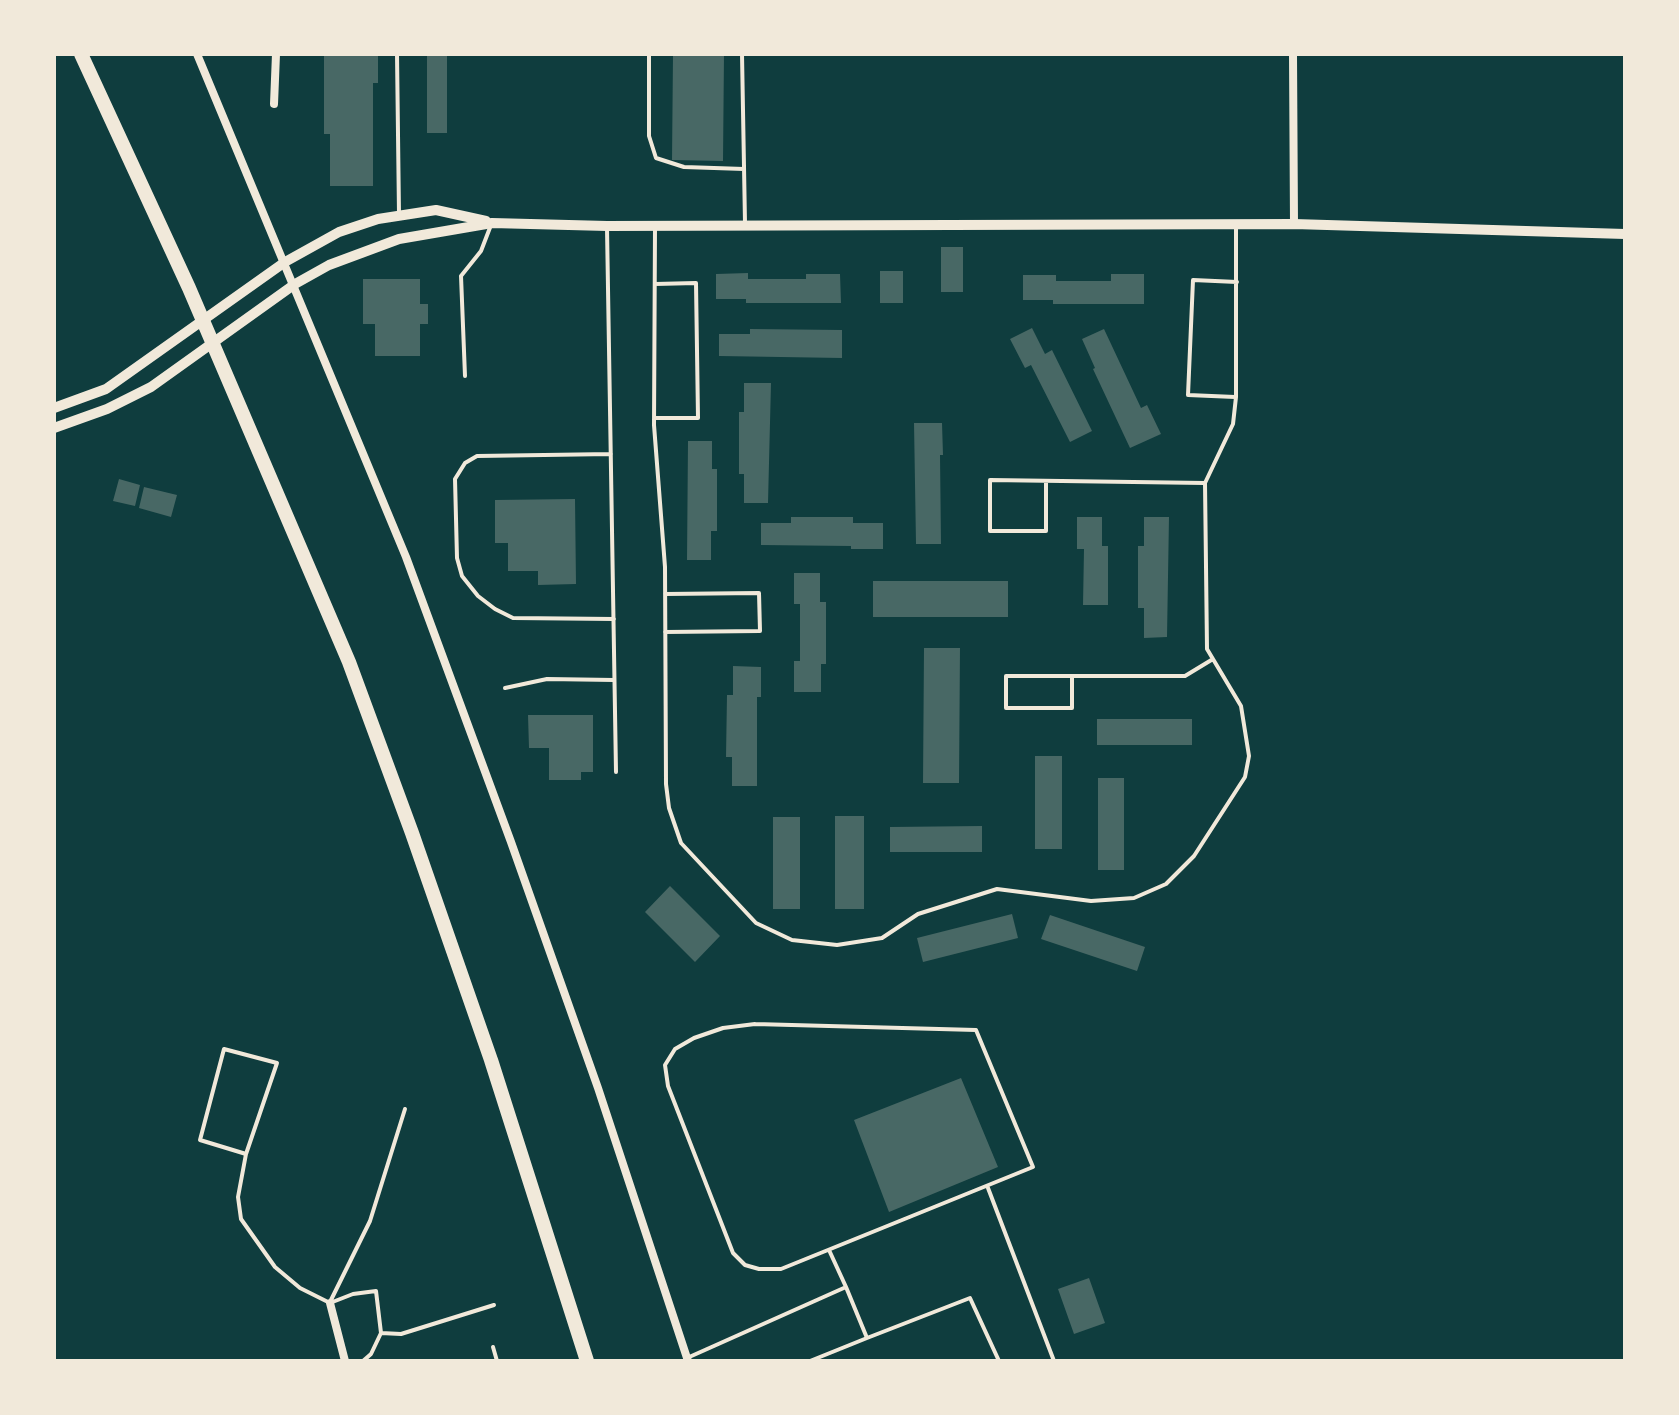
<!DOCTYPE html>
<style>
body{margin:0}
#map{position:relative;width:1679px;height:1415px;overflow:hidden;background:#0f3d3e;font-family:"PT Sans Narrow",sans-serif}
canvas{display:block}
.frame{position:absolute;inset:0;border:56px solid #f1e9da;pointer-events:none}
</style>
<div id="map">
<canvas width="1679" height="1415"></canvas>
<div class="frame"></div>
</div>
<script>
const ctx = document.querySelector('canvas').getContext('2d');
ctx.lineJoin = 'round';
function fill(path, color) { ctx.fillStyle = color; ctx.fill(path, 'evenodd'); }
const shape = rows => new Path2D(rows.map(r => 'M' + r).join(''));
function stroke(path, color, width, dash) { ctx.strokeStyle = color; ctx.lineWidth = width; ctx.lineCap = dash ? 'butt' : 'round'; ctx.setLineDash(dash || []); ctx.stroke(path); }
const building = shape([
 [324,54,378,54,378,83,373,83,373,186,330,186,330,134,324,134],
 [427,54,447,54,447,133,427,133],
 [673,54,724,54,723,161,672,160],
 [941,247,963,247,963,292,941,292],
 [880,271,903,271,903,303,880,303],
 [748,273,748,279,806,279,806,274,840,274,841,303,746,303,746,299,716,299,716,274],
 [1111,274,1144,274,1144,304,1053,304,1053,300,1023,300,1023,275,1056,275,1056,281,1111,281],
 [363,279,420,279,420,304,428,304,428,324,420,324,420,356,375,356,375,324,363,324],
 [1032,328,1045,354,1052,350,1092,431,1070,442,1031,365,1025,368,1010,339],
 [750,329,842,330,842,358,719,356,719,334,750,334],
 [1104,329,1141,408,1147,405,1161,434,1130,448,1093,369,1095,368,1082,339],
 [744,383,771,383,768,503,744,503,744,474,739,474,739,412,744,412],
 [914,423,942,423,943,455,940,455,941,544,916,544],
 [688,441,712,441,712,469,717,469,717,531,711,531,711,560,687,560],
 [119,479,140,485,135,506,113,501],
 [144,487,177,495,171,517,139,508],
 [575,499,576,584,538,585,538,571,508,571,508,543,495,543,495,500],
 [791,517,853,517,853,523,883,523,883,549,851,549,851,546,761,545,761,523,791,523],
 [1077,517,1102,517,1102,546,1108,546,1108,605,1083,605,1084,549,1077,549],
 [1144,517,1169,517,1167,637,1144,638,1144,608,1138,608,1138,546,1144,546],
 [794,573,820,573,820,602,826,602,826,664,821,664,821,692,794,692,794,661,800,661,800,604,794,604],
 [873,581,1008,581,1008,617,873,617],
 [924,648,960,648,959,783,923,783],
 [733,666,761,667,761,697,757,697,757,786,732,786,732,757,726,757,727,695,733,695],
 [528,715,593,715,593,772,581,772,581,780,549,780,549,748,529,748],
 [1097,719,1192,719,1192,745,1097,745],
 [1035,756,1062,756,1062,849,1035,849],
 [1098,778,1124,778,1124,870,1098,870],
 [835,816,864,816,864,909,835,909],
 [773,817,800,817,800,909,773,909],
 [982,826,982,852,890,852,890,827],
 [670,886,720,936,695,962,645,912],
 [1012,914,1018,938,923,962,917,938],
 [1050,915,1145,947,1137,971,1041,939],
 [961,1078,998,1167,889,1212,854,1120],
 [1089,1278,1105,1323,1074,1334,1058,1289]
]);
const service = shape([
 [397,54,399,214],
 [649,54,649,136,656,158,684,167,744,169],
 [742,54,745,223],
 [607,228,616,772],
 [655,228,654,425,665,567,666,784,669,808,681,843,756,923,792,940,837,945,882,938,918,914,997,889,1091,901,1134,898,1166,884,1194,856,1245,777,1249,756,1241,706,1207,649,1205,483,1233,424,1236,397,1236,225],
 [465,376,461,276,481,251,491,225],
 [1235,397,1188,395,1193,280,1237,282],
 [654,418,698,418,696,283,655,284],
 [611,454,477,456,465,463,455,479,457,558,462,576,478,596,495,609,513,618,614,619],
 [1046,481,1046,531,990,531,990,480,1205,483],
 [665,594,759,593,760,631,665,632],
 [1072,677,1072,708,1006,708,1006,676,1185,676,1213,659],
 [505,688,547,679,614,680],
 [755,1024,976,1030,1033,1167,781,1269,759,1269,745,1265,733,1253,668,1086,665,1065,675,1049,694,1038,723,1028,755,1024],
 [246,1154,277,1063,224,1049,200,1140,246,1154,238,1197,241,1219,275,1267,300,1288,330,1303,353,1294,376,1291,381,1333,371,1354,363,1361],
 [988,1188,1054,1361],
 [829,1250,846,1287],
 [331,1300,370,1221,405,1109],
 [381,1333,401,1334,494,1305],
 [867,1338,970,1298,999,1361],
 [493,1347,497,1361],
 [687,1358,846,1287,867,1338,810,1361]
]);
const minor = shape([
 [197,54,406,557,511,842,598,1088,688,1361],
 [1293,54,1294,224],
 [274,104,276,54],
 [330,1303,345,1361]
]);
const tertiary = shape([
 [54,408,106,389,285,262,339,232,378,219,436,210,486,221],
 [54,428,107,409,151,387,295,284,329,265,399,239,492,223,607,226,1294,224,1625,234]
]);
const trunk = shape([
 [81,54,189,288,349,662,412,833,491,1060,587,1361]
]);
fill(building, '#486865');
stroke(service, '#f1e9da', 4);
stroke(minor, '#f1e9da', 8);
stroke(tertiary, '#f1e9da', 10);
stroke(trunk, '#f1e9da', 14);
</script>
